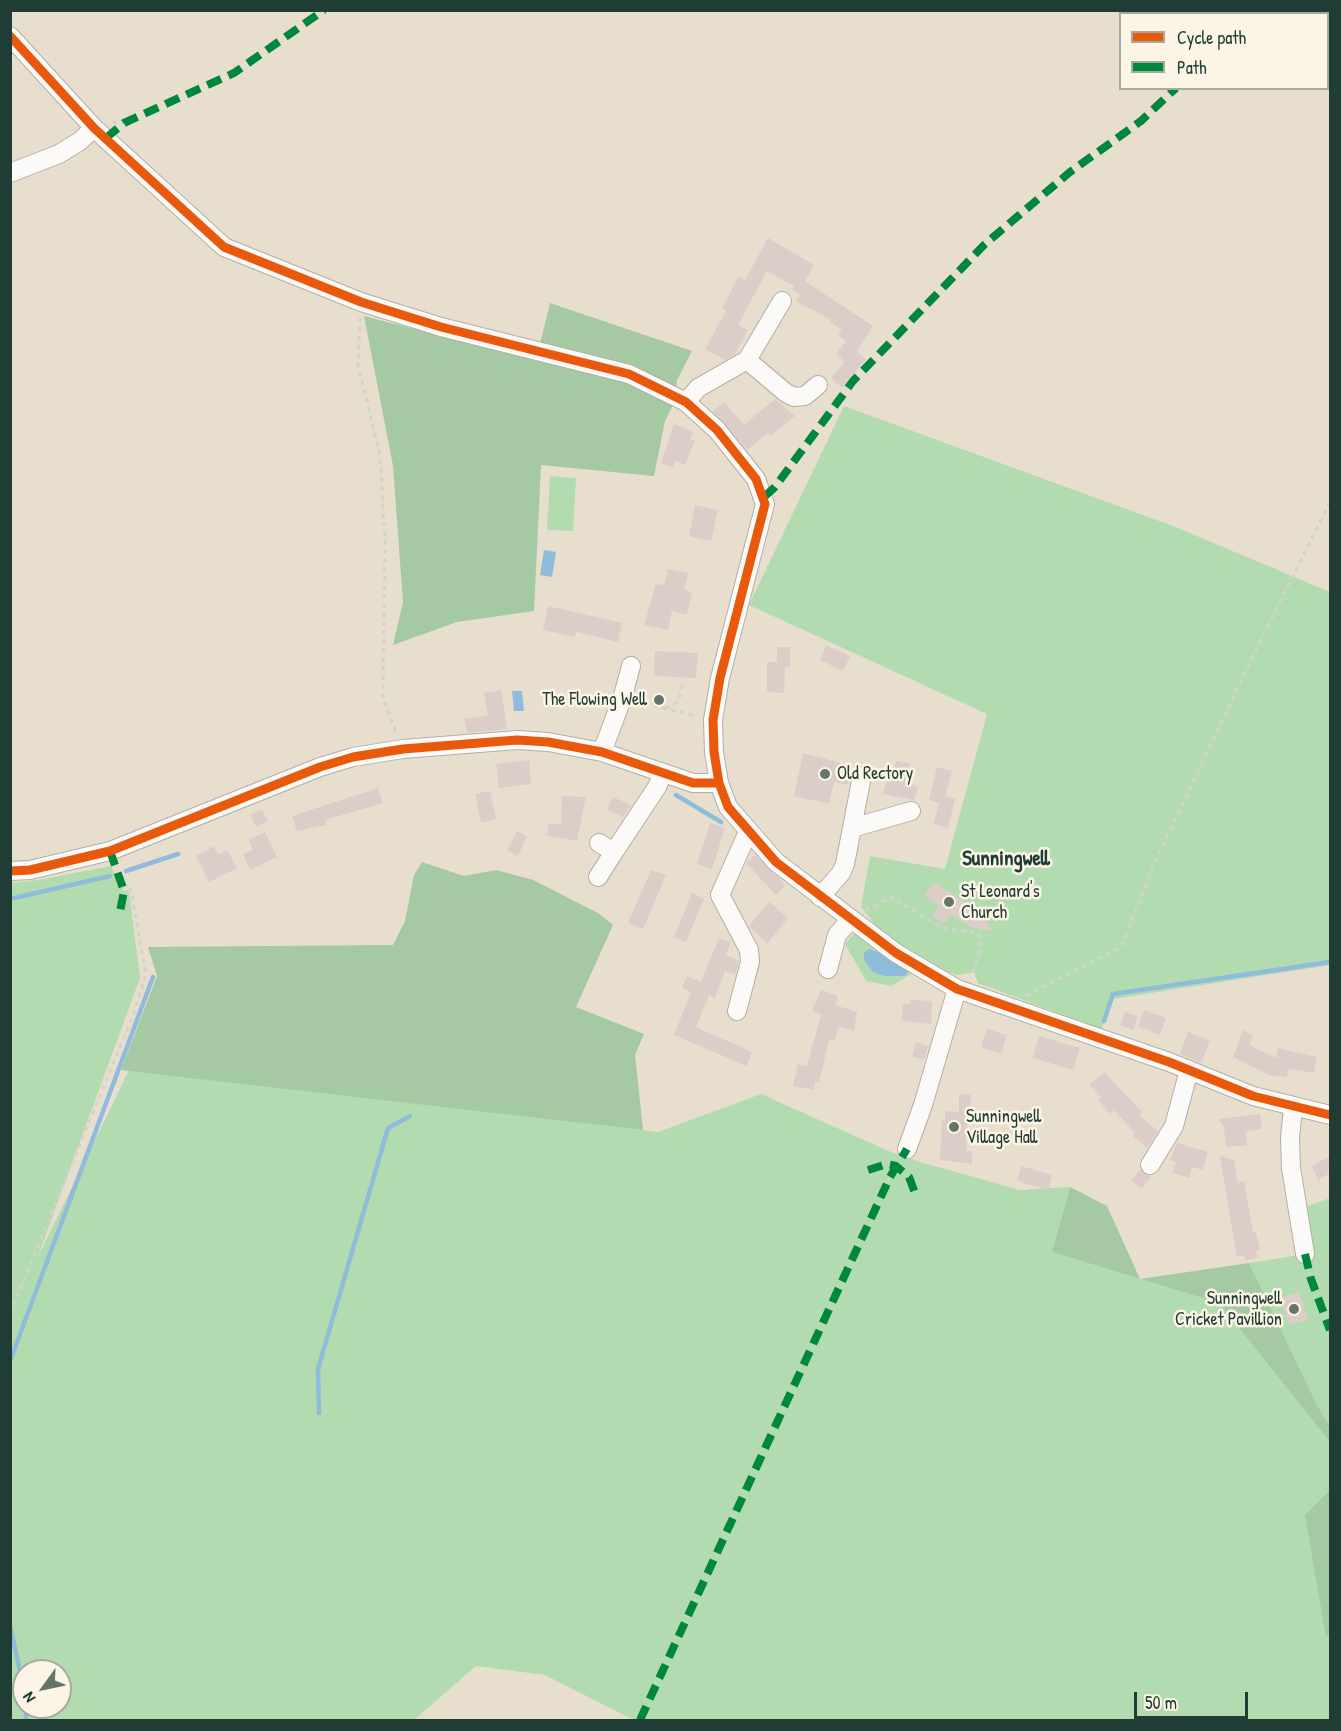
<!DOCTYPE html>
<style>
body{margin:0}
#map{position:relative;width:1341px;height:1731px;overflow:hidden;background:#e8dece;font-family:"Patrick Hand",sans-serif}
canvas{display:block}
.frame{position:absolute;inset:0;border:12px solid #1f3d34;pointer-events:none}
.legend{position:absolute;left:1119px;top:12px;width:210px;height:78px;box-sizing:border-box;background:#fcf5e5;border:2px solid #a4ab9e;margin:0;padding:8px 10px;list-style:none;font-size:18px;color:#1f3d34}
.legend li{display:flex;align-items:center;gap:12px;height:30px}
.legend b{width:30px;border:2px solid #a4ab9e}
.north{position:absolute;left:12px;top:1659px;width:60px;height:60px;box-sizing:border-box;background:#fcf5e5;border:2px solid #a4ab9e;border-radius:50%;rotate:237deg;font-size:16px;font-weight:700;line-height:24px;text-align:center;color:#1f3d34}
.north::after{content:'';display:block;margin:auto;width:21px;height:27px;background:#65756a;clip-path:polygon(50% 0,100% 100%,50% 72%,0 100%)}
.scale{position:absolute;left:1134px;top:1692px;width:114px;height:27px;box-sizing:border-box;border:3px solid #1f3d34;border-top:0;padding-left:8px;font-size:18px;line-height:21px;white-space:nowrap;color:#1f3d34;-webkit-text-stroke:4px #fcf5e5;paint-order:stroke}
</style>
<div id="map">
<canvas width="1341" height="1731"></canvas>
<div class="frame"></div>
<ul class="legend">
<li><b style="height:8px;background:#e8590c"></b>Cycle path</li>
<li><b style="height:8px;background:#00873e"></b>Path</li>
</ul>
<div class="north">N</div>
<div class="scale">50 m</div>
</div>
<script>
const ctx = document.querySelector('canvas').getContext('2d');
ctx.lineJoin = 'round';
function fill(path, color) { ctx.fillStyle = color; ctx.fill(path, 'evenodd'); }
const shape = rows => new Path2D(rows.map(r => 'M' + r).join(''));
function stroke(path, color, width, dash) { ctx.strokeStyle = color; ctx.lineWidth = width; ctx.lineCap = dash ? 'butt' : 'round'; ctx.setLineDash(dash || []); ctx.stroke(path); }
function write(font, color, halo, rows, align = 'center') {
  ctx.font = font + ' "Patrick Hand",sans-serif'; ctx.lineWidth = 5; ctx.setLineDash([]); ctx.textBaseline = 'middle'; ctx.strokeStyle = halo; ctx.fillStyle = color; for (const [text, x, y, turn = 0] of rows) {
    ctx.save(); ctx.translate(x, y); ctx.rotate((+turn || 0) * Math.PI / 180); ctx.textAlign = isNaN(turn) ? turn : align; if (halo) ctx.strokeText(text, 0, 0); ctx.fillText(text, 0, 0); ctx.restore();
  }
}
const green = shape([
 [844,406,1173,526,1330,592,1330,965,1113,999,1101,1029,978,983,974,972,957,975,936,968,879,930,861,907,870,856,945,869,987,714,749,605],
 [550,476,576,478,573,531,547,530],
 [111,866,124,891,129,890,140,978,37,1259,130,1068,658,1132,761,1094,891,1152,920,1162,1020,1190,1070,1187,1052,1252,1219,1303,1330,1442,1330,1490,1327,1495,1327,1636,1330,1633,1330,1720,634,1720,545,1675,476,1666,414,1720,11,1720,11,883,38,880],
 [24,1671,60,1671,60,1707,24,1707],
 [856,931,913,973,891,986,866,981,845,944],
 [1330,1198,1330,1426,1318,1407,1249,1263,1299,1255,1292,1212]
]);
const forest = shape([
 [550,303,692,351,677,380,675,401,665,421,654,476,541,465,534,611,457,622,393,645,403,602,393,466,364,316,545,363,540,344],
 [422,862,464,876,496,870,533,880,598,913,613,925,576,1007,644,1034,635,1055,643,1130,121,1070,157,976,148,947,393,945,405,921,414,875],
 [1070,1187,1107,1206,1140,1279,1249,1263,1318,1407,1330,1426,1330,1442,1219,1303,1052,1252],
 [1330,1490,1330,1633,1326,1637,1305,1515]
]);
const water = shape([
 [544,550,556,552,552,577,540,575],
 [512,691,522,691,524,711,514,711],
 [869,949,887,956,908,971,906,976,885,976,873,972,864,960,864,953]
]);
const stream = shape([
 [676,795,721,822],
 [126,871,178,854],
 [10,899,110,876],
 [1104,1021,1113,994,1330,962],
 [10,1361,153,977],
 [319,1413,318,1369,388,1128,410,1116],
 [10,1626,24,1689],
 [26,1720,26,1707]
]);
const building = shape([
 [768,238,814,265,805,281,873,326,857,351,866,359,842,388,831,378,845,362,836,354,846,341,838,336,842,330,830,322,831,320,796,301,800,294,792,290,794,286,767,271,738,325,748,330,735,354,725,360,705,349,726,311,722,308,739,276,745,280],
 [775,399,795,416,771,436,768,433,747,450,713,411,724,402,744,425],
 [674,424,693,432,690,439,695,440,685,465,675,461,673,467,661,463],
 [695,505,718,510,711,541,689,536],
 [668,569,688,573,684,590,692,592,687,615,672,611,668,630,644,625,656,584,664,585],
 [548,606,622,623,618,642,576,632,575,637,543,630],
 [826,645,850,656,843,671,820,660],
 [777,647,790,647,790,667,785,667,784,693,767,692,767,662,777,662],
 [655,651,698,653,696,678,654,676],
 [501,690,507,729,467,733,464,719,488,715,484,693],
 [803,753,852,766,849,785,834,782,829,804,794,796],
 [529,760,531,784,499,788,496,764],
 [896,761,910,764,905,783,918,787,914,800,883,794,887,778,891,779],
 [937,767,952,771,945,796,955,799,948,828,934,824,939,803,929,800],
 [378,788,383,803,325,820,326,825,297,831,292,816],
 [490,791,496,819,481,823,475,794],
 [562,796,586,797,577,841,547,836,549,823,561,825],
 [613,797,631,805,623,817,607,810],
 [262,809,268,821,256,827,250,815],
 [710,823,725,828,712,869,697,864],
 [517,831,527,836,518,856,507,850],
 [265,832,277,857,250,870,243,854,253,850,249,840],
 [214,846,218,855,227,850,237,868,209,882,196,856],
 [755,855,786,885,776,895,746,863],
 [651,870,666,875,643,929,628,923],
 [934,882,978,911,992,931,970,927,951,914,944,924,932,916,939,906,924,896],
 [692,893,704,899,686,942,674,937],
 [769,902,788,918,767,944,749,926],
 [719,938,731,942,726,955,739,961,735,975,725,971,715,998,709,995,696,1027,752,1052,747,1066,674,1035,691,992,682,988,687,976,701,982],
 [821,990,838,996,835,1005,857,1012,854,1031,839,1026,834,1041,829,1039,819,1083,815,1082,814,1090,793,1086,798,1064,807,1066,821,1014,812,1011],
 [910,1000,932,1001,931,1024,902,1021,903,1004,910,1004],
 [1144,1010,1166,1018,1160,1035,1138,1026],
 [1125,1012,1138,1017,1133,1030,1120,1025],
 [987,1029,1007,1035,1001,1054,981,1047],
 [1243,1030,1253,1036,1249,1045,1276,1058,1278,1048,1317,1057,1314,1073,1288,1069,1287,1077,1269,1075,1233,1057],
 [1188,1032,1210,1041,1201,1063,1180,1054],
 [1039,1036,1080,1048,1073,1070,1033,1058],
 [916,1042,928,1046,924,1060,912,1056],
 [1104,1072,1142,1112,1139,1115,1158,1131,1147,1148,1133,1136,1135,1133,1114,1110,1110,1114,1098,1100,1101,1097,1089,1085],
 [959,1094,971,1095,970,1112,993,1113,993,1124,967,1124,966,1151,972,1151,972,1164,940,1160,942,1120,945,1120,945,1111,959,1112],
 [1260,1114,1262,1129,1246,1131,1247,1145,1226,1147,1224,1127,1218,1119],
 [1177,1143,1208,1152,1203,1170,1192,1167,1189,1178,1173,1173,1176,1162,1170,1160],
 [1220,1156,1234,1160,1238,1182,1244,1181,1253,1232,1256,1232,1260,1250,1256,1251,1257,1258,1245,1260,1244,1255,1237,1257],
 [1330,1156,1330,1173,1318,1180,1312,1166],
 [1021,1166,1052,1175,1048,1190,1017,1181],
 [1140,1170,1151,1177,1142,1189,1131,1180],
 [1299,1292,1308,1319,1289,1325,1280,1298]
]);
const path = shape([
 [112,122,124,123],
 [360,318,358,365,380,455,385,541,383,698,397,735],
 [636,702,697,716],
 [666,708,679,701,683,681],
 [865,910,891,897,943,928,979,933,979,953,971,978],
 [1026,996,1122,946,1154,864,1261,639,1330,503],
 [888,1182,890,1177],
 [10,1314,134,1013,146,975,130,885,123,887]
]);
const minor = shape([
 [10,36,94,128,224,247,361,302,441,327,629,374,686,402,717,430,756,479,765,504,720,678,713,720,714,752,719,783,728,807,776,862,896,953,957,989,1169,1062,1253,1096,1330,1115],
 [10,173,59,154,80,141,94,128],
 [747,360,786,393,794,397,805,396,818,385],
 [686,402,698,388,747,360,782,301],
 [602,752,622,699,631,666],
 [852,828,911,811],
 [599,843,614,852,657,787,662,775],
 [10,871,30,870,110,851,320,767,353,757,403,749,517,740,548,742,602,752,693,783,719,783],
 [598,877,614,852],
 [820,897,841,873,845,864,862,776],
 [828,969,837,935,850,920],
 [737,1011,750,962,749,950,720,895,748,832],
 [1293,1108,1290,1138,1291,1168,1305,1254],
 [907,1149,923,1105,957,989],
 [1150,1165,1174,1126,1189,1070]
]);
const quiet = shape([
 [1202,14,1202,10],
 [106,138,124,123,234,73,324,10],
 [764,497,775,487,853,381,985,244,1070,172,1141,121,1176,88],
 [110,851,124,891,119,917],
 [868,1170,887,1164,896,1166,909,1177,915,1193],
 [1305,1254,1311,1279,1330,1330],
 [640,1720,890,1177,907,1149]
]);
const cycleway = shape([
 [10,36,94,128,224,247,361,302,441,327,629,374,686,402,717,430,756,479,765,504,720,678,713,720,714,752,719,783,728,807,776,862,896,953,957,989,1169,1062,1253,1096,1330,1115],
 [10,871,30,870,110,851,320,767,353,757,403,749,517,740,548,742,602,752,693,783,719,783]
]);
const markers = [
 [659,700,6,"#65756a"],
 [825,774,6,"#65756a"],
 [949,902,6,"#65756a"],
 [954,1127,6,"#65756a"],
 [1294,1309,6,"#65756a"]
];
const poiNames = [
 ["The Flowing Well",647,700,"right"],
 ["Old Rectory",837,774],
 ["St Leonard's",961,892],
 ["Church",961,913],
 ["Sunningwell",966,1117],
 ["Village Hall",966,1138],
 ["Sunningwell",1282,1299,"right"],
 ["Cricket Pavillion",1282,1320,"right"]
];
const quarterNames = [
 ["Sunningwell",1006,859]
];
fill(green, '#b3dbb0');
fill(forest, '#a4c9a3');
fill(water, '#8fbcda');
stroke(stream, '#8fbcda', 4.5);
fill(building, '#dccdc9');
stroke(minor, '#b3afa4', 20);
stroke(path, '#d3d2cd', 3, [4.5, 4.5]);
stroke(minor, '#fcfaf8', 18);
stroke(quiet, '#00873e', 8, [15, 8]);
stroke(cycleway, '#e8590c', 9);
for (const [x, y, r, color] of markers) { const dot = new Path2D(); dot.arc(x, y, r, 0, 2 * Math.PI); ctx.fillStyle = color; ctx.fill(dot); stroke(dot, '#fcf5e5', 2); }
write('18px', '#1f3d34', '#fcf5e5', poiNames, 'left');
write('bold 21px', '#1f3d34', '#fcf5e5', quarterNames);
</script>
